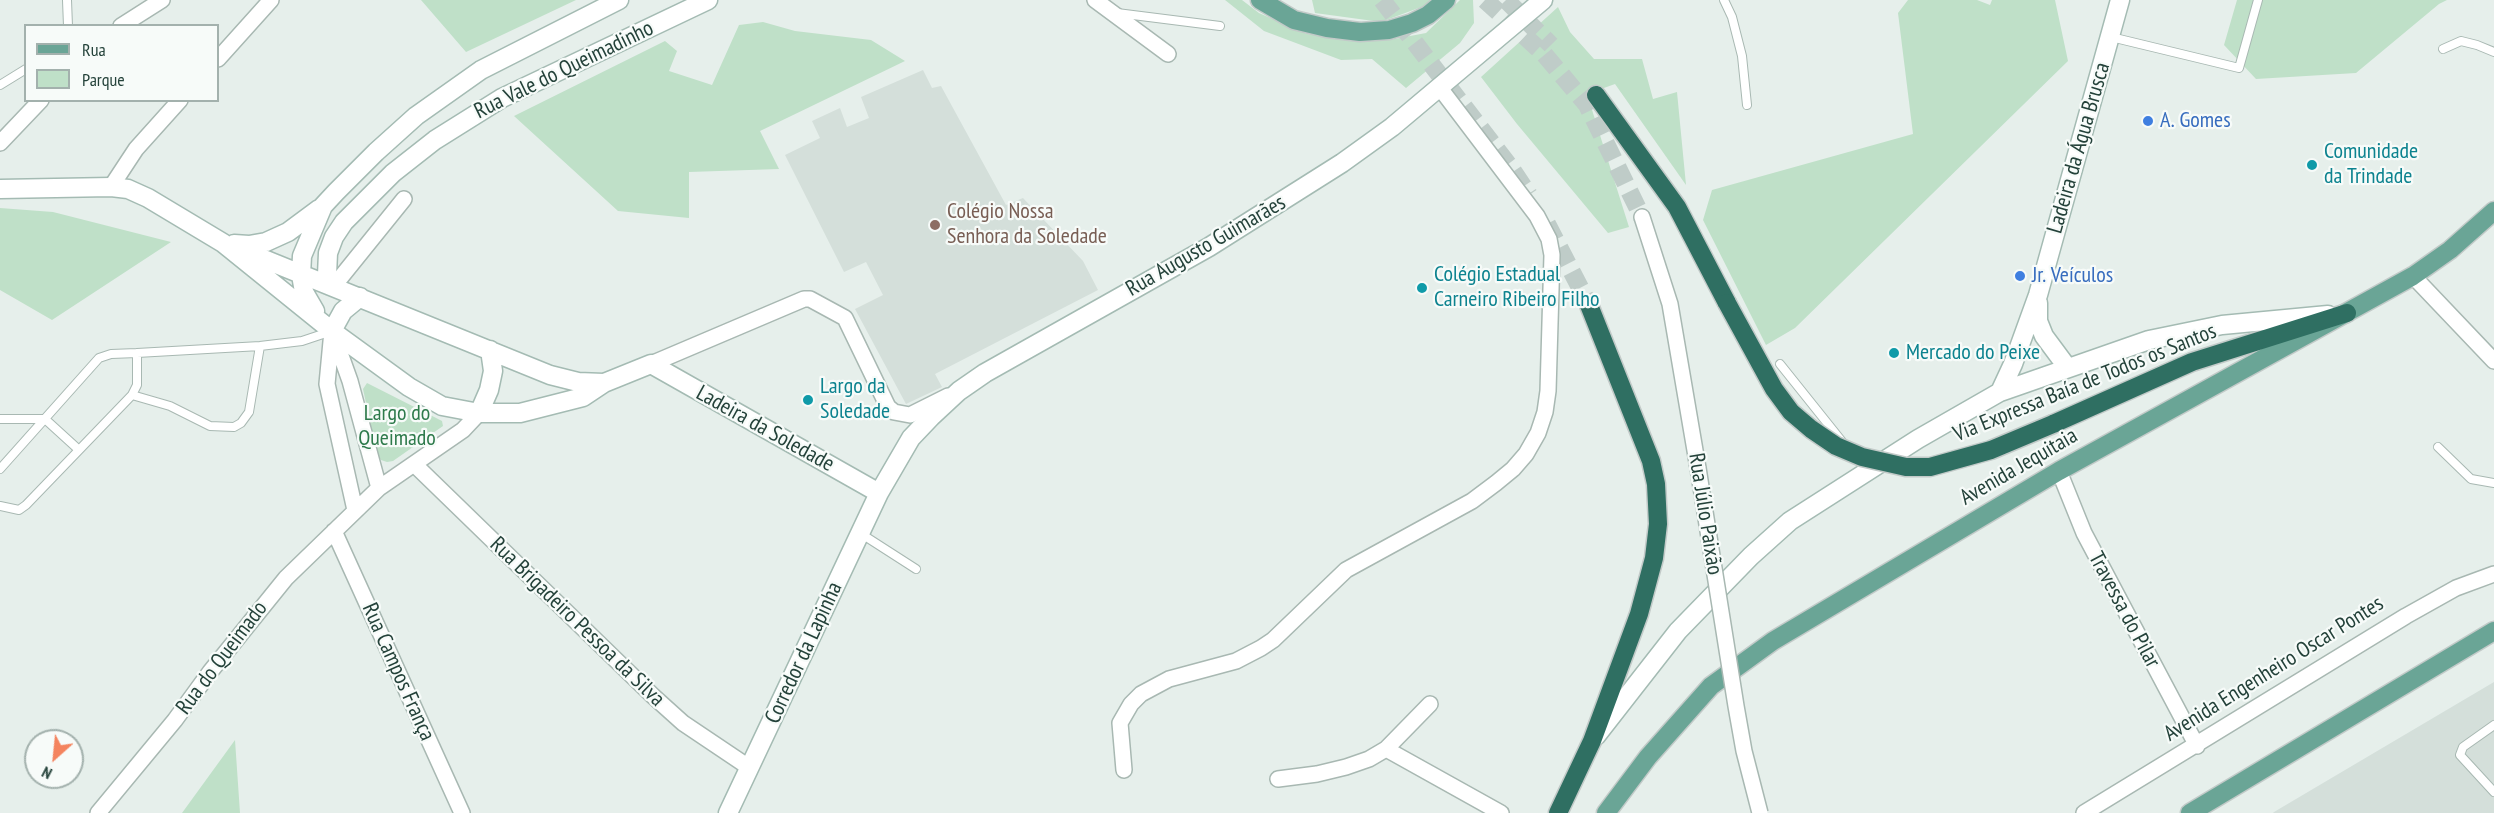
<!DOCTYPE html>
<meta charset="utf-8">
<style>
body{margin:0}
#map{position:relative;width:2494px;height:813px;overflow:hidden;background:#e6efeb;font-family:"PT Sans Narrow",sans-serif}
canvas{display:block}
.legend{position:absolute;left:24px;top:24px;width:195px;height:78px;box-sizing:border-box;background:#f7fbf9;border:2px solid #a3b1ad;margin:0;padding:8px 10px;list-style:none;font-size:18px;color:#24423a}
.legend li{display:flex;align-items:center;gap:12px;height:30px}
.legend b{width:30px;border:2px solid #a3b1ad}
.north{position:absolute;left:24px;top:729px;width:60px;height:60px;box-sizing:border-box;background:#f7fbf9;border:2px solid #a3b1ad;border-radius:50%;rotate:207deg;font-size:16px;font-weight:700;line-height:24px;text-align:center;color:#24423a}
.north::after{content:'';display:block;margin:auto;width:21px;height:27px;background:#f4845f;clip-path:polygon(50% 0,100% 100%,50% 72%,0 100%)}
</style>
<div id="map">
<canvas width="2494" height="813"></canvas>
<ul class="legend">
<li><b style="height:8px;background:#6aa596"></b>Rua</li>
<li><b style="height:16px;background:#bfe0c8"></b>Parque</li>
</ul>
<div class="north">N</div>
</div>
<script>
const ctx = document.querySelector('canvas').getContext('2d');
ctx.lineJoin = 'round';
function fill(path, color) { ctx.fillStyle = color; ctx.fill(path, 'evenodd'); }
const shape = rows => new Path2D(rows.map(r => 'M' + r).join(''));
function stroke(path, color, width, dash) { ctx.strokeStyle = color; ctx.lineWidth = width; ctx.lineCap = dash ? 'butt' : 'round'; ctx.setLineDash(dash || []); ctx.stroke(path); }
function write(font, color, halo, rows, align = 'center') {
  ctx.font = font + ' "PT Sans Narrow",sans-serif'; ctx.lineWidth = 4.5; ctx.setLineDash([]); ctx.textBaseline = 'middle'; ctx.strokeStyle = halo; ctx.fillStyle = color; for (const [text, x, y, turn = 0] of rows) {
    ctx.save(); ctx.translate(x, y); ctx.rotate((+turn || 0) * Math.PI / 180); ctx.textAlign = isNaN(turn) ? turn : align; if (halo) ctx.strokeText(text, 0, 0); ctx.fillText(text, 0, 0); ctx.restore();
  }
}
const built = shape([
 [923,70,932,88,941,86,1006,205,1023,198,1083,261,1098,290,935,374,942,387,906,404,855,309,883,295,866,262,844,272,785,155,820,138,812,121,840,108,847,127,869,118,861,97],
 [2494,682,2494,813,2273,813,2274,812]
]);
const green = shape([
 [421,0,576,0,466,52],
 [1225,0,1242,0,1259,13,1307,34,1389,40,1426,33,1460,0,1473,0,1474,23,1460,43,1406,88,1372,59,1341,60,1264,31],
 [1312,0,1430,0,1424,6,1381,22,1315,13],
 [1908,0,1977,0,1990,5,1992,0,2055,0,2068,61,1795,328,1766,345,1703,220,1712,190,1913,134,1898,13],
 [2237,0,2447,0,2439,4,2356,73,2256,79,2224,45],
 [1558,7,1570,32,1594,59,1642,59,1653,99,1677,92,1686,185,1615,84,1587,94,1629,227,1608,233,1517,124,1481,77],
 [763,22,795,31,871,40,905,61,760,131,779,169,689,172,689,218,618,211,514,116,665,41,677,51,669,71,712,85,739,25],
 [0,208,53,212,171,242,52,320,0,290],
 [367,383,442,421,443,426,393,461,387,462,381,460,377,454,363,389],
 [235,740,240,813,182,813]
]);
const highwayTunnel = shape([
 [1382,0,1511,168,1529,195],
 [1485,0,1544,54,1587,105,1642,217],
 [1506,0,1551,45],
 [1547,224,1589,305]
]);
const lane = shape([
 [67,0,68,26],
 [1724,0,1732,17,1742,56,1747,105],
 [1117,13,1220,26],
 [2111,37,2239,68,2258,0],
 [2443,49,2461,41,2477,45,2494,52],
 [0,85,26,69],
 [137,353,260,346,302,341,332,331],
 [1780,364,1844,444],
 [132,395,170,406,210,426,234,427,241,423,249,412,260,346],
 [0,419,45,419,79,450],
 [2438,447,2471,479,2494,483],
 [0,469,99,358,111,354,137,353,137,385,132,395,26,505,19,510,0,506],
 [860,533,916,569],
 [2494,725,2463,747,2460,755,2494,792]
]);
const street = shape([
 [1095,0,1168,54],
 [121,26,162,0],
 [218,59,271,0],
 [0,143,41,100],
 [111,187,136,149,180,100],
 [1642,217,1670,304,1698,468],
 [2413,276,2494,361],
 [333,287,404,199],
 [332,331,327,384,355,510],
 [334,336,350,381,379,488],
 [651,364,804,299,810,299,845,318,888,407,894,412,910,415,948,396],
 [414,464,653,696,683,723,750,768],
 [2059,471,2084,533,2197,746],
 [334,531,462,813],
 [1386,749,1430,704],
 [1124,770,1120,723,1131,704,1141,694,1169,679,1236,661,1261,648,1273,640,1346,570,1472,501,1496,483,1513,469,1526,454,1538,433,1545,412,1548,391,1552,255,1549,239,1537,216,1440,88],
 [1278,779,1317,774,1346,767,1369,759,1386,749,1501,813],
 [98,813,175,720,210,672,286,578,379,488,463,430,479,413],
 [2084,813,2406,616,2456,588,2494,574]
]);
const secondary = shape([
 [0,189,111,187,128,189,148,198,223,243,332,331,409,387,442,406,479,413,520,413,583,397,604,383,651,364,879,493],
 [234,244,249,245,266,242,288,232,319,209],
 [244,251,550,375,578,382,604,383],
 [333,287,327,275,328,253,334,237,344,222,393,173,435,140,502,98,708,0],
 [2038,303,2038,321,2044,336,2067,367],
 [315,311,304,292,301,275,302,256,323,206,336,192,376,152,416,116,481,70,619,0],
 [332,331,343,311,360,297],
 [2000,392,2013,364,2038,295,2120,0],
 [479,413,489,390,493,371,490,350],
 [1596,736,1678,631,1751,556,1790,521,1918,439,2000,392,2149,340,2222,325,2328,315],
 [728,813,879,493,911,438,931,417,959,391,985,373,1209,247,1342,163,1392,127,1543,0]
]);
const primary = shape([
 [1260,0,1294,20,1327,28,1360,32,1389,30,1412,23,1428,15,1446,0],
 [1606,813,1648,757,1711,686,1773,641,2059,471,2413,276,2450,250,2494,211],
 [2190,813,2494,631]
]);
const highway = shape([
 [1596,95,1677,207,1727,303],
 [2053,424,2192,362,2347,313],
 [1558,813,1592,741,1639,614,1654,558,1658,524,1656,484,1651,461,1589,305]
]);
const streetBridge = shape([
 [1698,468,1736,706,1744,751,1760,813]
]);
const highwayBridge = shape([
 [1727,303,1774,389,1791,412,1811,429,1836,446,1862,457,1906,467,1930,467,1991,450,2053,424]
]);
const markers = [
 [2148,121,6,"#3f7fe0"],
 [2312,165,6,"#0f9aa8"],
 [935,225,6,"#8d6e63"],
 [2020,276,6,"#3f7fe0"],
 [1422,288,6,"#0f9aa8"],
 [1894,353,6,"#0f9aa8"],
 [808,400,6,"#0f9aa8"]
];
const streetNames = [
 ["Rua Vale do Queimadinho",564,70,-26],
 ["Ladeira da Água Brusca",2079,148,-74],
 ["Rua Augusto Guimarães",1206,246,-30],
 ["Via Expressa Baía de Todos os Santos",2085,383,-22],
 ["Ladeira da Soledade",765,429,29],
 ["Avenida Jequitaia",2019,467,-30],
 ["Rua Júlio Paixão",1705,514,81],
 ["Travessa do Pilar",2124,610,62],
 ["Rua Brigadeiro Pessoa da Silva",577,622,44],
 ["Corredor da Lapinha",804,653,-65],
 ["Rua do Queimado",222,658,-53],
 ["Avenida Engenheiro Oscar Pontes",2274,669,-32],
 ["Rua Campos França",398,672,66]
];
const shopNames = [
 ["A. Gomes",2160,121],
 ["Jr. Veículos",2032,276]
];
const cultureNames = [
 ["Comunidade",2324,152],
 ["da Trindade",2324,177],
 ["Colégio Estadual",1434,275],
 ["Carneiro Ribeiro Filho",1434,300],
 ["Mercado do Peixe",1906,353],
 ["Largo da",820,387],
 ["Soledade",820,412]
];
const educationNames = [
 ["Colégio Nossa",947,212],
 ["Senhora da Soledade",947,237]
];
const parkNames = [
 ["Largo do",397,414],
 ["Queimado",397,439]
];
fill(built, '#d4dfda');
fill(green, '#bfe0c8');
stroke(highwayTunnel, '#bfccc8', 18, [18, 9]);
stroke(lane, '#a8b8b2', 10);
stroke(street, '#a8b8b2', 18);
stroke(secondary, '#a4bbb3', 21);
stroke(primary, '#c2cac8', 21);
stroke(highway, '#c2cac8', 21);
stroke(lane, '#fff', 8);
stroke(street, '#fff', 15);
stroke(secondary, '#fff', 18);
stroke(primary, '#6aa596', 18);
stroke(highway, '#2f6f62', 18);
stroke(streetBridge, '#a8b8b2', 18, []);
stroke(highwayBridge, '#c2cac8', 21, []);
stroke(streetBridge, '#fff', 15);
stroke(highwayBridge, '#2f6f62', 18);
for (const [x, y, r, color] of markers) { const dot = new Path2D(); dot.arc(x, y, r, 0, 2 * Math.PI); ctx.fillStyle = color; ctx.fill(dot); stroke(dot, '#f7fbf9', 2); }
write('22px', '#24423a', '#f7fbf9', streetNames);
write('22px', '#366cbe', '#f7fbf9', shopNames, 'left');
write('22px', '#0d838f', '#f7fbf9', cultureNames, 'left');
write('22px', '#785e54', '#f7fbf9', educationNames, 'left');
write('22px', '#2d7a4b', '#f7fbf9', parkNames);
</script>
